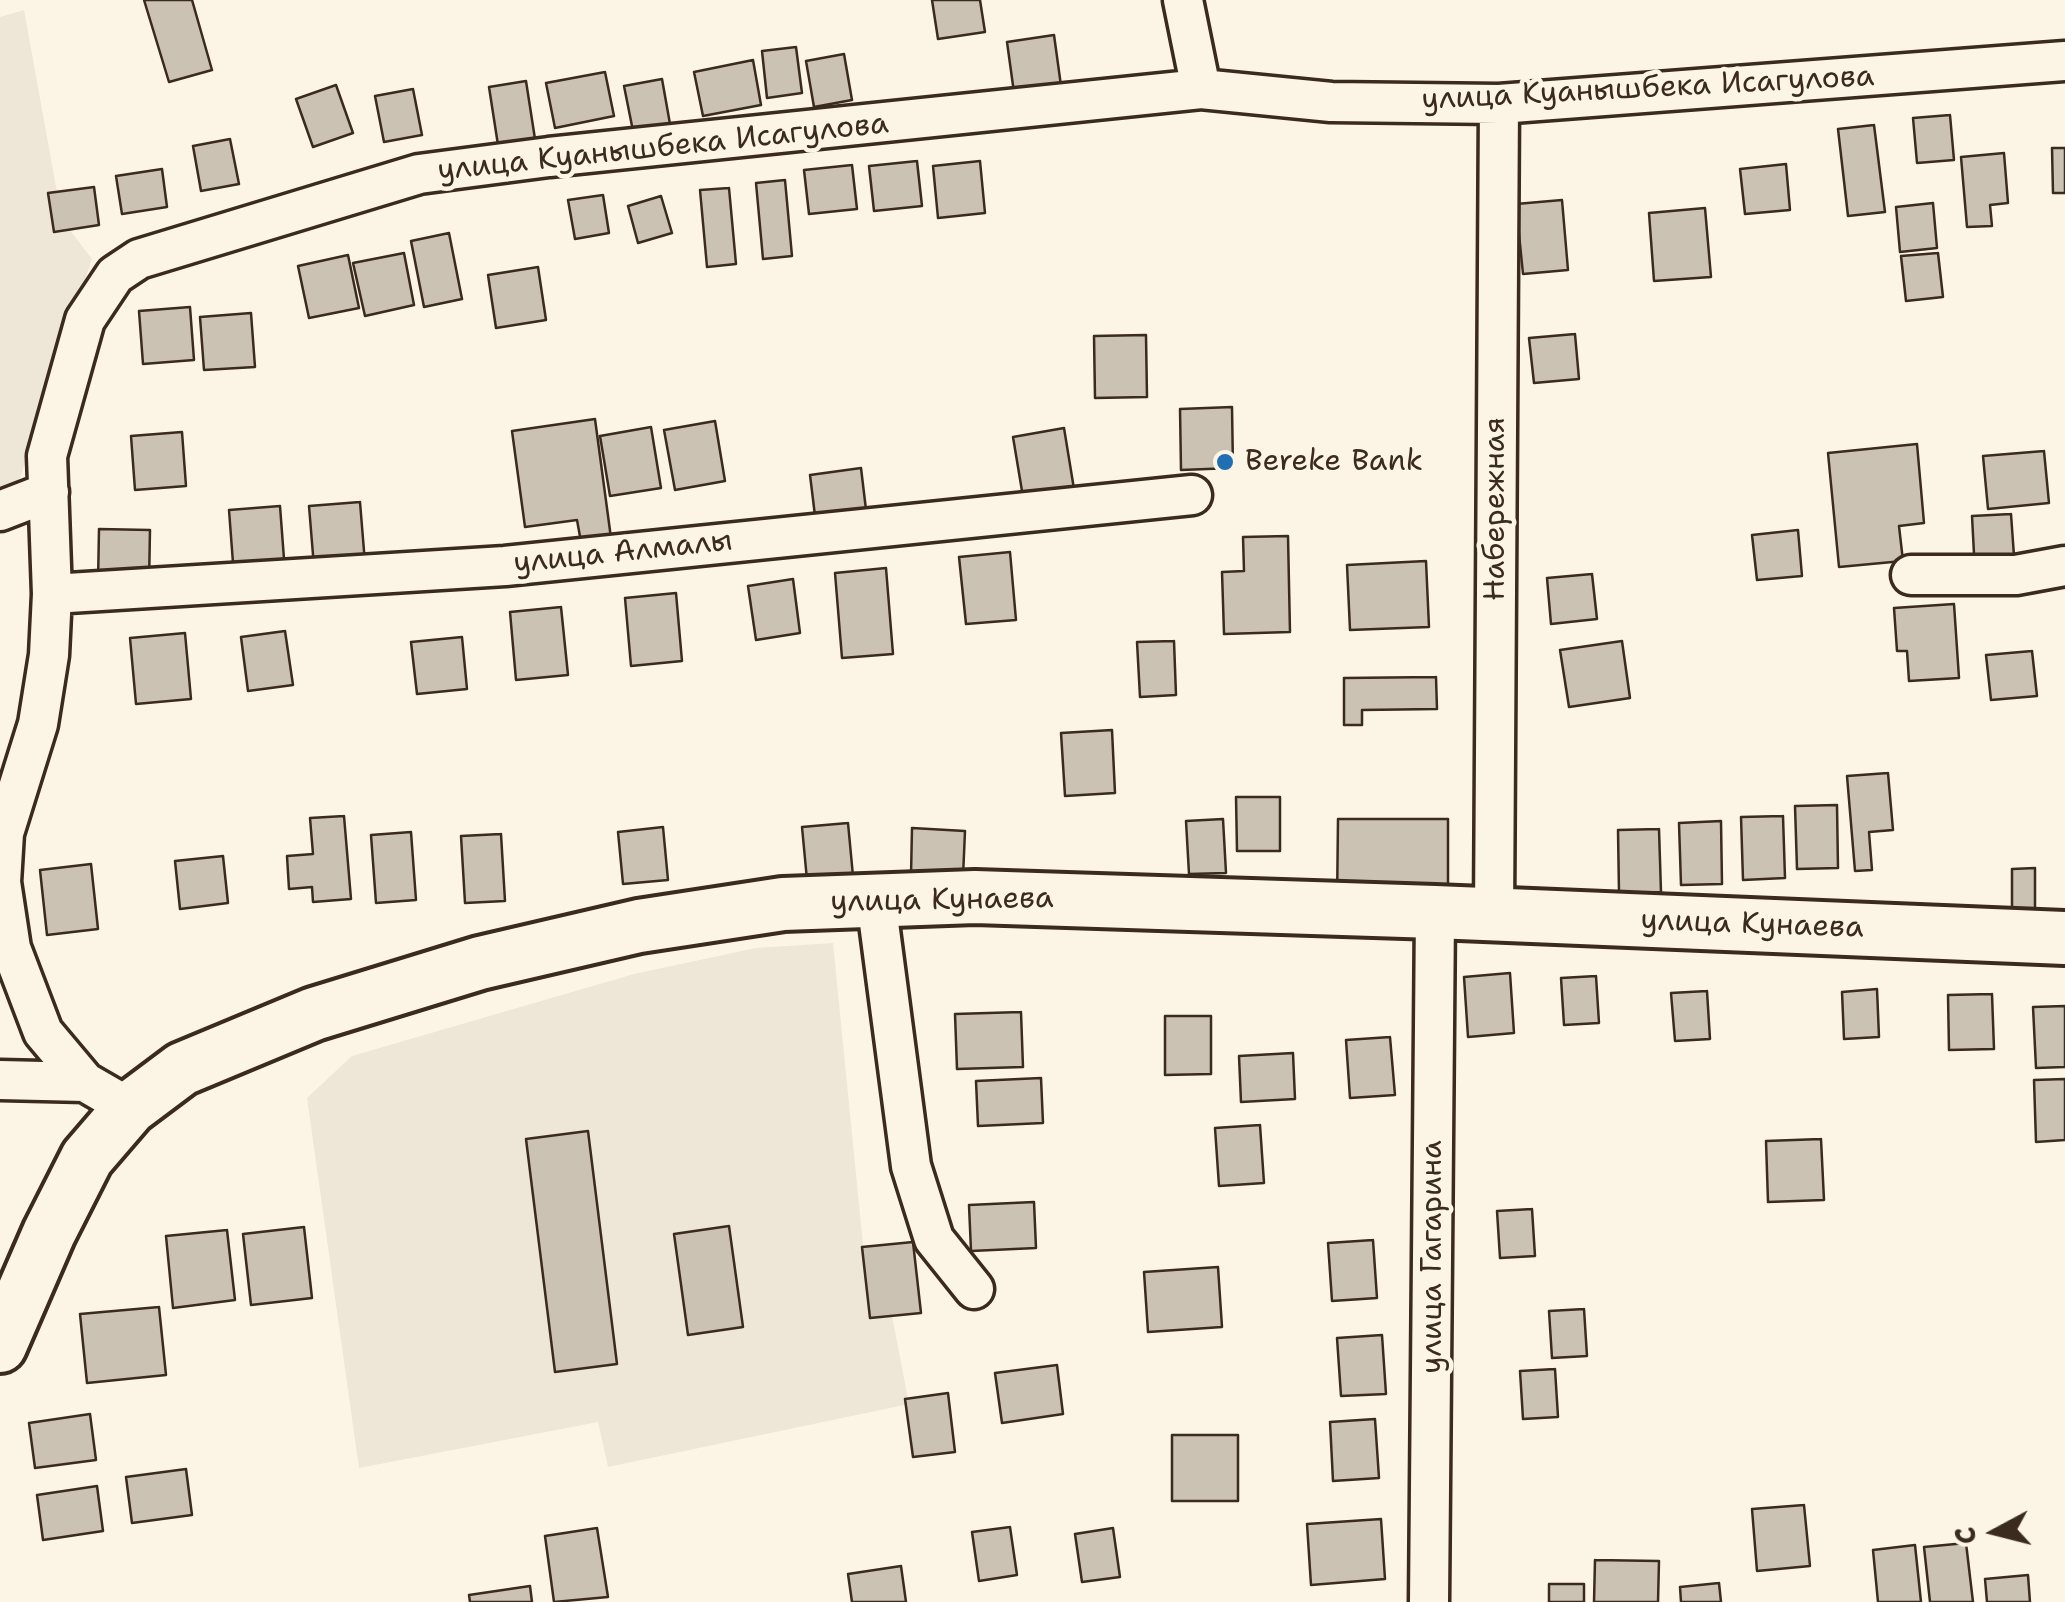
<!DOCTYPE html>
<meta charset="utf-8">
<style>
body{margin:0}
#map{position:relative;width:2065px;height:1602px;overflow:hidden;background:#fcf5e5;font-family:"Shantell Sans",sans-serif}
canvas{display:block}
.north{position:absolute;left:1945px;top:1482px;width:100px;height:100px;-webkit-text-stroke:8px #fcf5e5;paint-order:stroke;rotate:263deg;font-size:28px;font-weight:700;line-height:40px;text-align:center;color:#3b2a1e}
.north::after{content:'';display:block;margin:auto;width:35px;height:45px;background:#3b2a1e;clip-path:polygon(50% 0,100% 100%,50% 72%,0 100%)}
</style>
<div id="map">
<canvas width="2065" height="1602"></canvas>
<div class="north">С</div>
</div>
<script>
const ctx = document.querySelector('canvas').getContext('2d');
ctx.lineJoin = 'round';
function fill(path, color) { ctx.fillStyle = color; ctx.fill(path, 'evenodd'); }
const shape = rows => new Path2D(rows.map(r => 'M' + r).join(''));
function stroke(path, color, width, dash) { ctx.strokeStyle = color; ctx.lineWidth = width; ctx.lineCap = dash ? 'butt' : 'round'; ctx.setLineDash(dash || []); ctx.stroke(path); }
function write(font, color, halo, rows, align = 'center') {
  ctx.font = font + ' "Shantell Sans",sans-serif'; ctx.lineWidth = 9; ctx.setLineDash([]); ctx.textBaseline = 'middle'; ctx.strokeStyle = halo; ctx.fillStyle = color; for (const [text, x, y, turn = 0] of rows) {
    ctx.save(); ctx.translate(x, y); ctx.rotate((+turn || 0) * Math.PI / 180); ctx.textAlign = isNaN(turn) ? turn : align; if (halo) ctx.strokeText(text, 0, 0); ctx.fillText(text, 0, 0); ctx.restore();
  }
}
const built = shape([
 [24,10,62,220,92,259,18,484,0,491,0,17],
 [833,943,869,1305,889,1300,909,1404,608,1467,598,1422,359,1468,307,1098,352,1056,634,974,756,948]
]);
const building = shape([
 [144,0,192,0,212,70,169,82,144,0],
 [932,0,980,0,985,32,938,39,932,0],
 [1054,35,1062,93,1015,100,1007,42,1054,35],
 [796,47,802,93,767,98,762,51,796,47],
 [844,54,852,100,814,107,806,61,844,54],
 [753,60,761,105,703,116,694,72,753,60],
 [605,72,614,116,555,128,546,83,605,72],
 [662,79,670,124,633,131,624,86,662,79],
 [526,81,535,139,498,145,489,87,526,81],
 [336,85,353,133,313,147,296,99,336,85],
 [413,89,422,135,384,142,375,96,413,89],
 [1950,115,1954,160,1917,163,1913,118,1950,115],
 [1874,125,1885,212,1848,216,1838,129,1874,125],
 [230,139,239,184,201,191,193,146,230,139],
 [2052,148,2065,148,2065,193,2053,193,2052,148],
 [2004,153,2008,203,1990,205,1992,226,1967,227,1961,157,2004,153],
 [917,161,922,206,874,211,869,166,917,161],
 [980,161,985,213,938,218,933,166,980,161],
 [1786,164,1790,210,1745,214,1740,169,1786,164],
 [852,165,857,209,809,214,804,170,852,165],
 [162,169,167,207,122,214,116,176,162,169],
 [785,180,792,256,763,259,756,183,785,180],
 [94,187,99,225,54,232,48,193,94,187],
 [729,188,736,264,707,267,700,190,729,188],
 [603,195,609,233,575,239,568,200,603,195],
 [661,196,672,233,638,243,628,206,661,196],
 [1562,200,1568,270,1523,274,1516,204,1562,200],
 [1933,203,1937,248,1900,252,1896,207,1933,203],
 [1705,208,1711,277,1654,281,1649,213,1705,208],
 [449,233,462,299,424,307,411,241,449,233],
 [404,253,414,305,365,316,353,263,404,253],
 [1938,253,1943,297,1906,301,1901,256,1938,253],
 [348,255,359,308,309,318,298,266,348,255],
 [538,267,546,320,496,328,488,275,538,267],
 [190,307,194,360,143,364,139,311,190,307],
 [251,313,255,367,204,370,200,317,251,313],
 [1575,334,1579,379,1534,383,1529,338,1575,334],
 [1146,335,1147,397,1095,398,1094,336,1146,335],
 [1232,407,1233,468,1181,470,1180,409,1232,407],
 [595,419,611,538,581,542,577,520,525,527,512,431,595,419],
 [715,421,725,481,675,490,664,430,715,421],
 [651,427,661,488,610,496,600,436,651,427],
 [1064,428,1074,489,1023,497,1013,437,1064,428],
 [182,432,186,486,135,490,131,436,182,432],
 [1917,444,1924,523,1899,526,1903,561,1839,567,1828,453,1917,444],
 [2044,451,2049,503,1988,509,1983,456,2044,451],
 [861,468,867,518,816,524,810,475,861,468],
 [360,502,365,563,314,567,309,506,360,502],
 [280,506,284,559,233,563,229,510,280,506],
 [2011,514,2015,570,1975,573,1972,516,2011,514],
 [99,529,150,530,149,584,98,583,99,529],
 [1798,530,1802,576,1757,580,1752,535,1798,530],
 [1288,536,1290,632,1224,634,1222,572,1244,571,1243,537,1288,536],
 [1010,552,1016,620,966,624,959,557,1010,552],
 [1426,561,1429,627,1350,630,1347,565,1426,561],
 [886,568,893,654,842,658,835,573,886,568],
 [1592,574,1597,619,1551,624,1547,578,1592,574],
 [793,579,800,633,756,640,748,586,793,579],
 [676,593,682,661,631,666,625,598,676,593],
 [1954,604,1959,678,1909,681,1907,651,1897,651,1894,608,1954,604],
 [561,607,568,675,516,680,510,612,561,607],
 [285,631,293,685,248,691,241,637,285,631],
 [185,633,191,699,136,704,130,638,185,633],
 [462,637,467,689,417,694,411,642,462,637],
 [1174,641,1176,695,1140,697,1137,642,1174,641],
 [1622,641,1630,698,1569,707,1560,650,1622,641],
 [2032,651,2037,696,1991,700,1986,655,2032,651],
 [1436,677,1437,709,1362,710,1362,725,1344,725,1344,678,1436,677],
 [1112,730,1115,793,1065,796,1061,733,1112,730],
 [1888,773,1893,830,1869,832,1872,870,1855,871,1847,776,1888,773],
 [1236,797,1280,797,1280,851,1237,851,1236,797],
 [1837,805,1838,868,1797,869,1795,806,1837,805],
 [344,816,351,899,313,902,312,887,289,889,287,856,313,854,310,818,344,816],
 [1783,816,1785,878,1743,880,1741,817,1783,816],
 [1223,819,1226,873,1189,874,1186,821,1223,819],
 [1338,819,1448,819,1448,906,1337,905,1338,819],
 [1721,821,1722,884,1681,885,1679,823,1721,821],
 [848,823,853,876,807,880,802,827,848,823],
 [663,827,668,880,623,884,618,832,663,827],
 [912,828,965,831,963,877,911,875,912,828],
 [1659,829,1661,892,1619,893,1618,830,1659,829],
 [411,832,416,900,376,903,371,835,411,832],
 [501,834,505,901,465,903,461,836,501,834],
 [223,856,228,903,180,909,175,861,223,856],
 [91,864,98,929,47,935,40,870,91,864],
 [2035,868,2035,910,2012,910,2012,869,2035,868],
 [1510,973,1514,1033,1468,1037,1464,977,1510,973],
 [1596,976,1599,1023,1564,1025,1561,978,1596,976],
 [1877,989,1879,1037,1844,1039,1842,992,1877,989],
 [1707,991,1710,1039,1675,1041,1671,993,1707,991],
 [1992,994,1994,1049,1949,1050,1948,995,1992,994],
 [2065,1006,2065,1067,2036,1068,2033,1007,2065,1006],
 [1021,1012,1023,1067,957,1069,955,1014,1021,1012],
 [1165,1016,1211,1016,1211,1074,1165,1075,1165,1016],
 [1390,1037,1395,1095,1350,1098,1346,1040,1390,1037],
 [1293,1053,1295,1099,1241,1102,1239,1056,1293,1053],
 [1041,1078,1043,1123,978,1126,976,1081,1041,1078],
 [2065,1079,2065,1140,2036,1142,2034,1080,2065,1079],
 [1260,1125,1264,1183,1219,1186,1215,1128,1260,1125],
 [588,1131,617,1364,555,1372,526,1139,588,1131],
 [1821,1139,1824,1200,1768,1202,1766,1141,1821,1139],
 [1034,1202,1036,1248,971,1251,969,1205,1034,1202],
 [1532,1209,1535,1256,1500,1258,1497,1211,1532,1209],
 [729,1226,743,1327,688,1335,674,1234,729,1226],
 [304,1227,312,1298,251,1305,243,1234,304,1227],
 [227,1230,235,1300,173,1308,166,1236,227,1230],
 [1373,1240,1377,1298,1332,1301,1328,1243,1373,1240],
 [913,1242,921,1313,870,1318,862,1247,913,1242],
 [1218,1267,1222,1327,1148,1332,1144,1272,1218,1267],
 [159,1307,166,1375,87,1383,80,1314,159,1307],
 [1584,1309,1587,1356,1552,1358,1549,1311,1584,1309],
 [1382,1335,1386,1394,1341,1396,1337,1338,1382,1335],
 [1057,1365,1063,1414,1002,1423,995,1373,1057,1365],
 [1555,1369,1558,1417,1523,1419,1520,1371,1555,1369],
 [948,1393,955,1452,913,1457,905,1399,948,1393],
 [90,1414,96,1460,35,1468,29,1423,90,1414],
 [1375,1419,1379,1478,1333,1481,1330,1422,1375,1419],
 [1172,1435,1238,1435,1238,1501,1172,1501,1172,1435],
 [186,1469,192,1515,132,1523,126,1477,186,1469],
 [97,1486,103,1531,43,1540,37,1495,97,1486],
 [1804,1505,1810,1566,1757,1571,1752,1509,1804,1505],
 [1381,1519,1385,1579,1311,1585,1307,1524,1381,1519],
 [1010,1527,1017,1575,979,1581,972,1532,1010,1527],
 [597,1528,608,1597,554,1602,545,1536,597,1528],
 [1113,1528,1120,1577,1082,1582,1075,1534,1113,1528],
 [1966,1543,1973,1602,1930,1602,1924,1547,1966,1543],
 [1915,1545,1921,1602,1878,1602,1873,1550,1915,1545],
 [1595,1560,1659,1561,1658,1602,1594,1602,1595,1560],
 [901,1566,906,1602,852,1602,848,1574,901,1566],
 [2028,1575,2030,1602,1987,1602,1985,1579,2028,1575],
 [1719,1583,1721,1602,1681,1602,1680,1587,1719,1583],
 [1549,1584,1584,1584,1584,1602,1549,1602,1549,1584],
 [530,1586,532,1602,470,1602,469,1595,530,1586]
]);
const minor = shape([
 [1183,0,1201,89],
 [0,511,49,492],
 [1911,575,2016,575,2065,566],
 [52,594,505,566,1192,495],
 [876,900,911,1166,934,1239,974,1289],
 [1494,915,1499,104],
 [0,1080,85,1082],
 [130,1108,85,1082,43,1032,11,948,1,882,4,833,38,724,49,655,52,594,47,456,85,320,115,275,139,259,419,174,549,157,1201,89,1331,102,1499,104,2065,61],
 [1429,1602,1435,912]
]);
const secondary = shape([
 [0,1346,49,1233,87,1158,130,1108,182,1069,314,1014,480,963,639,926,783,904,975,897,1435,912,2065,938]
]);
const markers = [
 [1225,462,10,"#1f6fb2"]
];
const streetNames = [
 ["улица Куанышбека Исагулова",1648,89,-3],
 ["улица Куанышбека Исагулова",663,148,-6],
 ["Набережная",1496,509,-90],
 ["улица Алмалы",623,553,-6],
 ["улица Кунаева",942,901,-1],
 ["улица Кунаева",1752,925,2],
 ["улица Гагарина",1433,1257,-90]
];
const poiNames = [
 ["Bereke Bank",1245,462]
];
fill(built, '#eee6d6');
fill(building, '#ccc2b3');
stroke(building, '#3b2a1e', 2.5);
stroke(minor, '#3b2a1e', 45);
stroke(secondary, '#3b2a1e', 60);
stroke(minor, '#fcf5e5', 38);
stroke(secondary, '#fcf5e5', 52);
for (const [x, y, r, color] of markers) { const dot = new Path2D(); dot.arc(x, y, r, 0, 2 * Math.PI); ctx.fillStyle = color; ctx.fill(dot); stroke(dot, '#fcf5e5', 4); }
write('30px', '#3b2a1e', '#fcf5e5', streetNames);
write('30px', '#3b2a1e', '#fcf5e5', poiNames, 'left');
</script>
